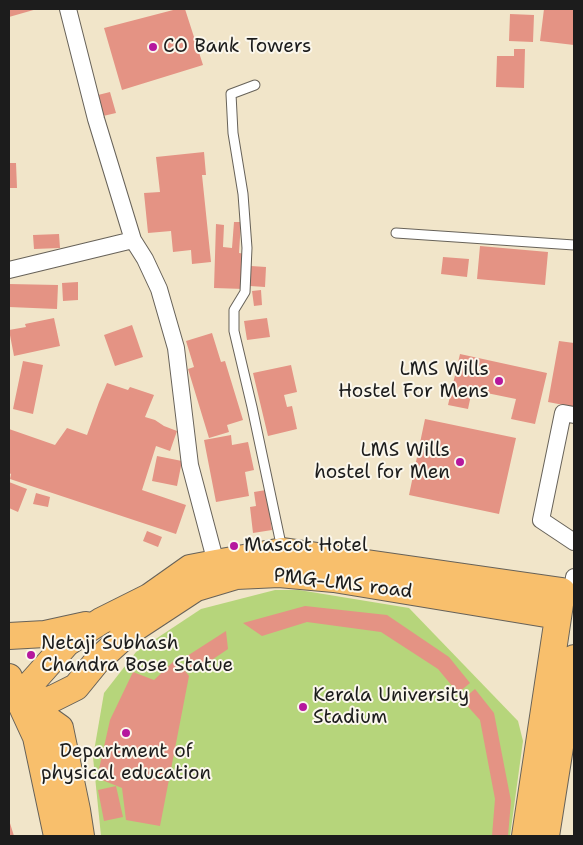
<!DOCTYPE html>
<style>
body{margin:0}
#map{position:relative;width:583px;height:845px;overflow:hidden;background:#f1e5c9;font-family:"Shantell Sans",sans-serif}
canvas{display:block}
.frame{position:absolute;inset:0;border:10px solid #1c1c1c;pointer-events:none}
</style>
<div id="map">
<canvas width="583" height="845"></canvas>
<div class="frame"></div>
</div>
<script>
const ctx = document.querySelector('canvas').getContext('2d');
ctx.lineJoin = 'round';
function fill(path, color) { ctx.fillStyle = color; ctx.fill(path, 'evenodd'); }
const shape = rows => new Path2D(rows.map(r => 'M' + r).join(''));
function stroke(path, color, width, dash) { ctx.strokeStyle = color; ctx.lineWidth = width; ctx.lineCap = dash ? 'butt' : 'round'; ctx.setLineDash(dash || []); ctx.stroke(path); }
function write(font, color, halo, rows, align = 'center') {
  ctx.font = font + ' "Shantell Sans",sans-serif'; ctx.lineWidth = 4; ctx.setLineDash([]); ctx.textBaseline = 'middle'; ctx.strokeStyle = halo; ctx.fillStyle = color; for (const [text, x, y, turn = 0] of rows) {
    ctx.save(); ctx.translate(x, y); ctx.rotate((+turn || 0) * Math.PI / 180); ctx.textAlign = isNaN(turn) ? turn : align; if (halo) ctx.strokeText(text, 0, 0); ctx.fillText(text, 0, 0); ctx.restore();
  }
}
const green = shape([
 [275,590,299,590,409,608,518,721,523,741,510,836,101,836,93,757,104,693,136,652,201,609]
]);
const building = shape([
 [9,9,37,9,9,17],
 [177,9,185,9,203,65,122,90,104,28],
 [544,9,574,9,574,45,540,41],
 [510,14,534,15,533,42,509,41],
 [514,49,525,49,524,88,496,87,497,56,514,56],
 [110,92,116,113,103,116,98,95],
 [204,152,206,175,202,175,211,262,192,264,191,250,173,252,171,231,148,233,144,193,160,192,156,157],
 [9,163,16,163,17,188,9,188],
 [234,222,241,222,239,253,246,254,244,289,214,288,216,224,224,225,223,247,232,248],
 [59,234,60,248,34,249,33,235],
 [480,246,548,252,545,285,477,279],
 [443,257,469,259,467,277,441,274],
 [251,266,266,267,265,287,250,286],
 [78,282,78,300,63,301,62,283],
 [9,284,58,285,57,309,9,307],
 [261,290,262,305,254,306,252,291],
 [54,318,60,346,14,356,9,330,26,327,25,324],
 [267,318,270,337,247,340,244,321],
 [132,325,143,357,115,366,104,335],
 [212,333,221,362,225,361,243,420,227,425,229,432,209,438,188,369,194,367,186,341],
 [559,341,574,343,574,407,548,402],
 [460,354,547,373,535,424,511,419,516,399,472,390,468,409,448,405],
 [23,361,43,365,33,414,13,409],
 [291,365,297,392,284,395,287,407,292,406,297,429,268,436,253,373],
 [107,383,128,390,130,387,154,395,145,417,155,420,164,426,177,431,170,451,156,446,142,490,186,505,176,534,10,479,11,474,9,473,9,429,55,445,67,428,87,435,99,402],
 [425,419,516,438,499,514,409,495],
 [231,435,232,445,248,442,254,470,245,472,249,496,216,502,204,440],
 [157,456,182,461,177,486,152,481],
 [9,482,27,489,18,512,9,508],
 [266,490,272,530,253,533,250,507,256,506,254,492],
 [36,493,50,497,48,507,33,504],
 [147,531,162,537,158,547,143,541],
 [305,606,387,615,449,657,470,683,458,693,438,669,381,632,307,622,262,636,243,623],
 [226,631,228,649,194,672,184,658],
 [176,659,189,676,160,826,126,820,122,788,97,778,110,720,133,672,154,680],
 [475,689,494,713,511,801,508,836,492,836,495,799,480,720,462,700],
 [116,786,123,817,104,821,98,790],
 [9,820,14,836,9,836]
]);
const lane = shape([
 [255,85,231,94,233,133,243,194,247,248,245,292,234,310,234,331,252,407,282,549],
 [396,233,574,245]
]);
const street = shape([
 [68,9,96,119,133,240,145,259,159,289,176,348,190,465,216,563],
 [9,270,133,240],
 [574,415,563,413,541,520,574,542],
 [572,593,574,577]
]);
const primary = shape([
 [9,636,45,634,86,625],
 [9,677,18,698,60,728,77,810,81,836],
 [18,698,67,643,101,621,149,597,190,568,216,563,283,551,562,591,525,836],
 [18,698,50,700,76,687,98,660,129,632,196,588,236,576,279,574,334,579,558,616],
 [18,698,36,737,57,836],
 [546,836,574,658]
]);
const markers = [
 [153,47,5,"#b5179e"],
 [499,381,5,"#b5179e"],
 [460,462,5,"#b5179e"],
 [234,546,5,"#b5179e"],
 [31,655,5,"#b5179e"],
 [303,707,5,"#b5179e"],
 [126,733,5,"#b5179e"]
];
const poiNames = [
 ["CO Bank Towers",163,47],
 ["LMS Wills",489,370,"right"],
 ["Hostel For Mens",489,392,"right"],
 ["LMS Wills",450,451,"right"],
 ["hostel for Men",450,473,"right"],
 ["Mascot Hotel",244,546],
 ["Netaji Subhash",41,644],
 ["Chandra Bose Statue",41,666],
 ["Kerala University",313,696],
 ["Stadium",313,718],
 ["Department of",126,752,"center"],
 ["physical education",126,774,"center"]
];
const streetNames = [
 ["PMG-LMS road",343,584,7]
];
fill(green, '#b6d57b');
fill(building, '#e49384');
stroke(lane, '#676259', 11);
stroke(street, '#676259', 18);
stroke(primary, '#676259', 28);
stroke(lane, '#fff', 9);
stroke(street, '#fff', 16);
stroke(primary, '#f8bf6c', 26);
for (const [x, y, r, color] of markers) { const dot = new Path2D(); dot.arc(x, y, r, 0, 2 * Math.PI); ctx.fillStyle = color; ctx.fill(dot); stroke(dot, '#fbf7ec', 2); }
write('19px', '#1c1c1c', '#fbf7ec', poiNames, 'left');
write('19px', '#1c1c1c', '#fbf7ec', streetNames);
</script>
